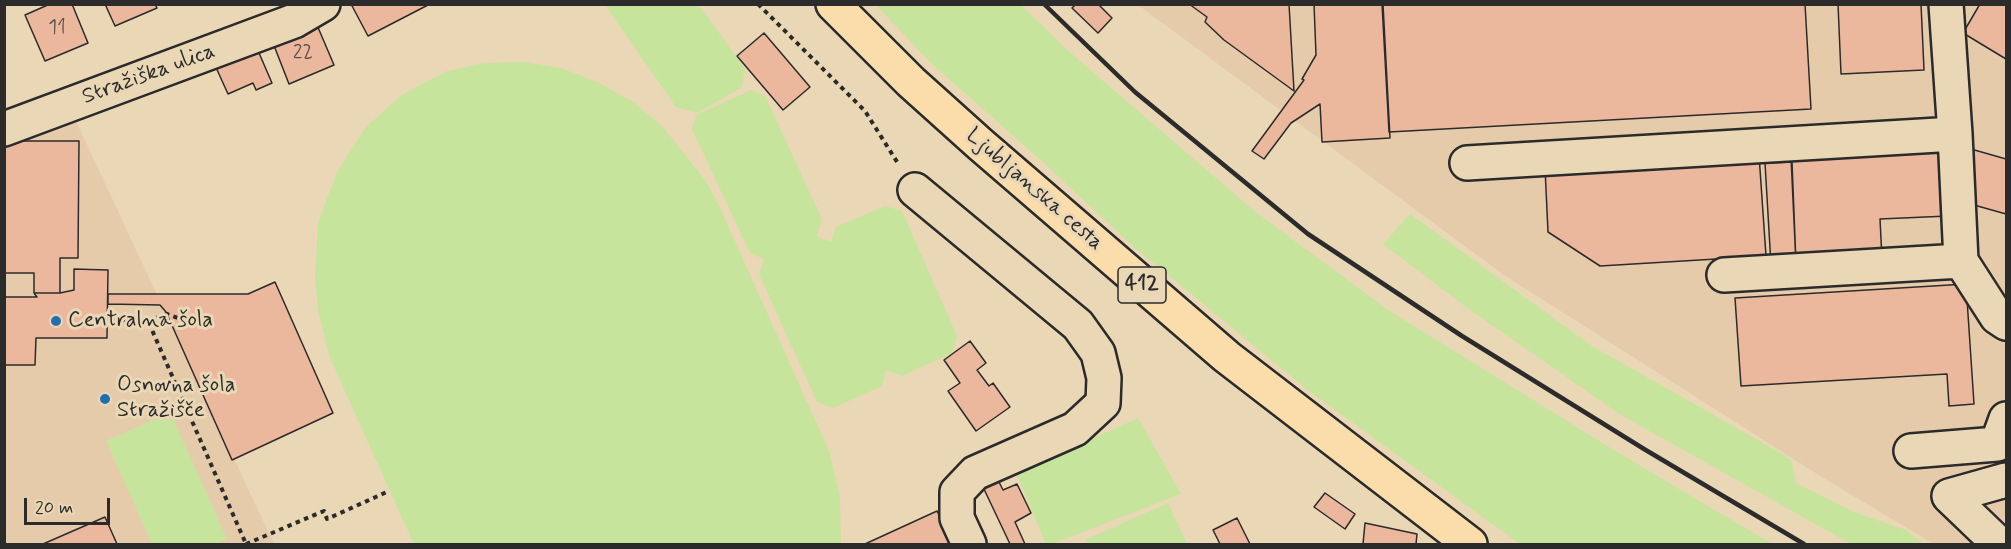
<!DOCTYPE html>
<meta charset="utf-8">
<style>
body{margin:0}
#map{position:relative;width:2011px;height:549px;overflow:hidden;background:#e9d7b5;font-family:Mynerve,sans-serif}
canvas{display:block}
.frame{position:absolute;inset:0;border:6px solid #2b2b2b;pointer-events:none}
.scale{position:absolute;left:24px;top:498px;width:86px;height:27px;box-sizing:border-box;border:3px solid #2b2b2b;border-top:0;padding-left:8px;font-size:18px;line-height:21px;white-space:nowrap;color:#2b2b2b;-webkit-text-stroke:4px #e9d7b5;paint-order:stroke}
</style>
<div id="map">
<canvas width="2011" height="549"></canvas>
<div class="frame"></div>
<div class="scale">20 m</div>
</div>
<script>
const ctx = document.querySelector('canvas').getContext('2d');
ctx.lineJoin = 'round';
function fill(path, color) { ctx.fillStyle = color; ctx.fill(path, 'evenodd'); }
const shape = rows => new Path2D(rows.map(r => 'M' + r).join(''));
function stroke(path, color, width, dash) { ctx.strokeStyle = color; ctx.lineWidth = width; ctx.lineCap = dash ? 'butt' : 'round'; ctx.setLineDash(dash || []); ctx.stroke(path); }
function write(font, color, halo, rows, align = 'center') {
  ctx.font = font + ' Mynerve,sans-serif'; ctx.lineWidth = 6; ctx.setLineDash([]); ctx.textBaseline = 'middle'; ctx.strokeStyle = halo; ctx.fillStyle = color; for (const [text, x, y, turn = 0] of rows) {
    ctx.save(); ctx.translate(x, y); ctx.rotate((+turn || 0) * Math.PI / 180); ctx.textAlign = isNaN(turn) ? turn : align; if (halo) ctx.strokeText(text, 0, 0); ctx.fillText(text, 0, 0); ctx.restore();
  }
}
const built = shape([
 [1138,5,2006,5,2006,544,1934,544,1825,479,1504,275],
 [75,119,138,254,274,544,5,544,5,148]
]);
const green = shape([
 [605,5,699,5,745,69,742,87,697,113,676,107],
 [876,5,1021,5,1065,48,1253,210,1388,310,1617,452,1772,544,1520,544,1309,391,1133,246,1044,163,930,62],
 [524,62,561,68,599,83,633,102,663,127,707,183,720,208,829,451,840,497,841,544,414,544,330,358,318,310,315,278,318,223,337,172,366,127,402,95,447,71,485,63],
 [751,90,765,96,822,219,817,236,831,242,836,227,885,206,902,211,957,336,952,353,902,376,886,370,882,386,833,408,817,402,759,274,764,259,750,253,692,129,696,115],
 [1410,214,1592,346,1791,459,1796,483,1856,513,1906,530,1923,544,1851,544,1621,415,1466,307,1383,244],
 [170,412,227,539,215,544,152,544,106,441],
 [1138,418,1181,494,1052,544,1046,544,1016,473],
 [1168,503,1187,544,1088,544,1085,540]
]);
const building = shape([
 [50,4,72,4,88,43,45,61,25,15,50,4],
 [105,4,155,4,157,8,115,26,105,4],
 [351,4,428,4,428,5,368,36,351,4],
 [1076,4,1098,4,1112,18,1098,33,1072,8,1076,4],
 [1189,4,1289,4,1294,91,1224,40,1205,22,1207,17,1189,4],
 [1314,4,1383,4,1390,138,1322,142,1320,104,1291,123,1264,159,1252,151,1304,80,1302,79,1316,55,1314,4],
 [1382,4,1805,4,1811,109,1389,132,1382,4],
 [1838,4,1921,4,1924,70,1841,74,1838,4],
 [1980,4,2006,4,2006,59,1963,33,1980,4],
 [317,25,334,65,289,84,273,43,317,25],
 [764,33,810,87,783,110,737,56,764,33],
 [256,46,272,83,256,90,253,83,228,94,214,63,256,46],
 [1944,140,1948,216,1880,219,1882,259,1796,264,1791,157,1944,140],
 [4,141,79,141,78,258,60,258,60,293,34,293,34,273,4,273,4,141],
 [1971,149,2006,159,2006,214,1974,205,1971,149],
 [1759,155,1766,256,1600,266,1548,232,1545,168,1759,155],
 [1792,162,1796,264,1771,265,1765,163,1792,162],
 [74,269,108,270,107,338,36,338,35,365,4,365,4,297,37,297,34,293,60,293,74,290,74,269],
 [275,282,333,413,232,460,166,312,160,305,108,304,108,294,248,294,275,282],
 [1966,284,1974,404,1949,406,1947,374,1741,386,1735,298,1966,284],
 [970,341,986,363,977,370,989,386,993,383,1010,407,976,431,948,391,960,383,944,360,970,341],
 [998,480,1003,490,1017,484,1031,513,1015,522,1025,544,1010,544,983,487,998,480],
 [1325,493,1355,514,1345,529,1314,507,1325,493],
 [937,511,953,544,865,544,937,511],
 [105,517,117,544,43,544,105,517],
 [1237,518,1250,544,1220,544,1213,530,1237,518],
 [1365,523,1417,534,1416,544,1363,544,1365,523]
]);
const path = shape([
 [758,4,865,111,899,165],
 [114,320,148,321,246,544],
 [148,321,167,314,186,321],
 [246,544,324,511,327,519,389,491]
]);
const minor = shape([
 [4,129,294,21,323,4],
 [1467,163,1955,134],
 [915,190,1078,325,1098,353,1104,378,1103,403,1075,429,975,473,957,492,957,518,969,544],
 [1961,261,1997,317,2006,323],
 [1724,275,1961,261,1955,134,1946,4],
 [1911,451,1997,444,2006,419],
 [1999,544,1949,496,2006,480]
]);
const major = shape([
 [833,4,911,82,980,144,1227,357,1470,544]
]);
const rail = shape([
 [1044,4,1135,92,1308,234,1462,336,1644,449,1804,544]
]);
const markers = [
 [56,321,6,"#1f6fb2"],
 [105,399,6,"#1f6fb2"]
];
const numberNames = [
 ["11",57,29],
 ["22",303,54]
];
const shields = [
 [1142,285,48]
];
const shieldNames = [
 ["412",1142,285]
];
const streetNames = [
 ["Stražiška ulica",149,75,-20],
 ["Ljubljanska cesta",1034,190,41]
];
const poiNames = [
 ["Centralna šola",68,321],
 ["Osnovna šola",117,386],
 ["Stražišče",117,411]
];
fill(built, '#e6cbab');
fill(green, '#c7e49c');
fill(building, '#ebb89d');
stroke(building, '#2b2b2b', 1.5);
stroke(minor, '#2b2b2b', 38);
stroke(major, '#2b2b2b', 38);
stroke(path, '#2b2b2b', 4, [4.5, 4.5]);
stroke(minor, '#e9d7b5', 33);
stroke(major, '#fbddab', 33);
stroke(rail, '#2b2b2b', 4.5);
for (const [x, y, r, color] of markers) { const dot = new Path2D(); dot.arc(x, y, r, 0, 2 * Math.PI); ctx.fillStyle = color; ctx.fill(dot); stroke(dot, '#e9d7b5', 2); }
write('20px', '#5b4e48', null, numberNames);
for (const [x, y, w] of shields) { const box = new Path2D(); box.roundRect(x - w / 2, y - 18, w, 36, 4.5); ctx.fillStyle = '#e9d7b5'; ctx.fill(box); stroke(box, '#2b2b2b', 1.5); }
write('bold 21px', '#2b2b2b', null, shieldNames);
write('22px', '#2b2b2b', '#e9d7b5', streetNames);
write('22px', '#2b2b2b', '#e9d7b5', poiNames, 'left');
</script>
